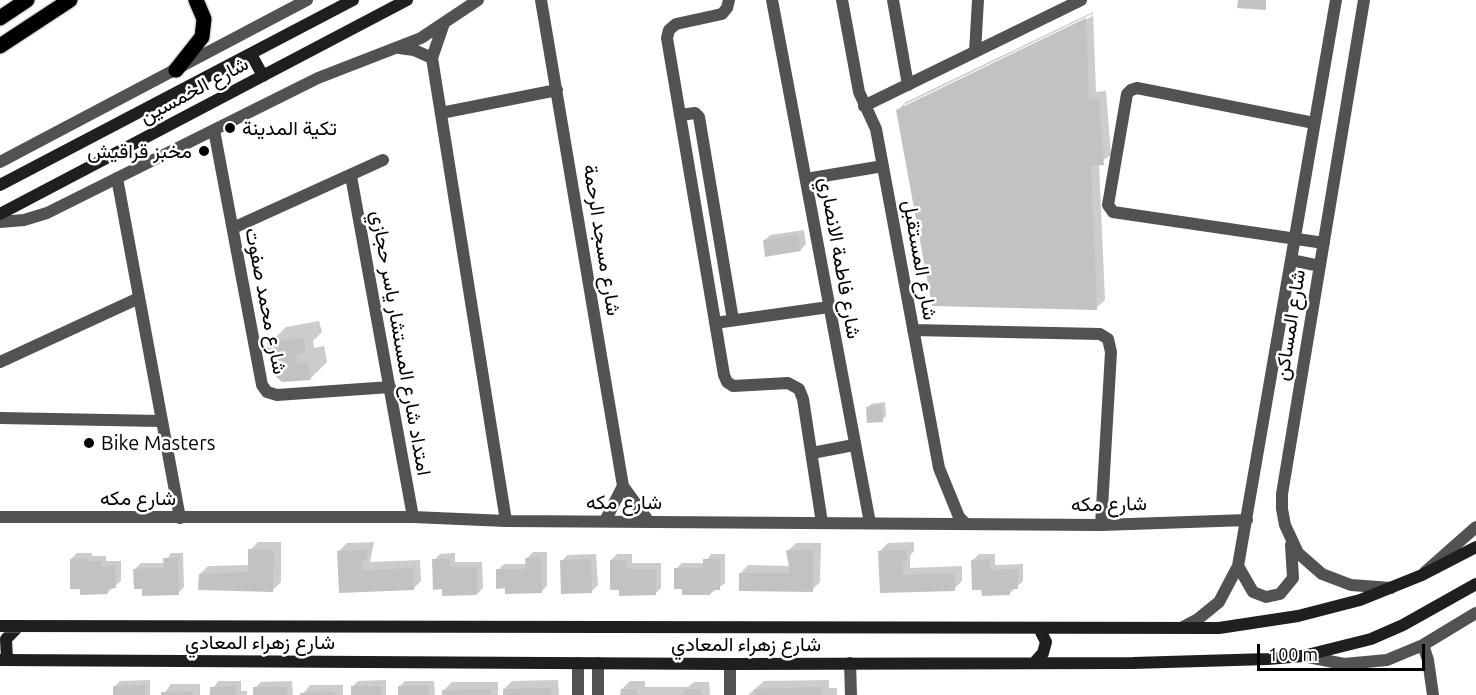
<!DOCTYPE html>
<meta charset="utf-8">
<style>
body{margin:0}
#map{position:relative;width:1476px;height:695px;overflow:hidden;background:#fff;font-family:Ubuntu,sans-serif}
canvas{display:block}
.scale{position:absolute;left:1257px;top:644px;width:168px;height:27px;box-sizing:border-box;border:3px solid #000;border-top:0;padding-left:8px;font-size:18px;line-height:21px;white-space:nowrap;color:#000;-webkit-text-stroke:4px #fff;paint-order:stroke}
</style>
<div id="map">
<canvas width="1476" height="695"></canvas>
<div class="scale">100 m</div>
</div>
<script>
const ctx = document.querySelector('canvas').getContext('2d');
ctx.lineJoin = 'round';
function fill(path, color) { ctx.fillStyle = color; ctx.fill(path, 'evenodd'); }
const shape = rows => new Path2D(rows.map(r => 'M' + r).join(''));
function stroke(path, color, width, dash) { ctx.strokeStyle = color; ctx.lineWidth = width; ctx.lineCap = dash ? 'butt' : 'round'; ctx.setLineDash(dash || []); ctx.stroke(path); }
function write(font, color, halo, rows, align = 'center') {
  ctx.font = font + ' Ubuntu,Vazirmatn,sans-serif'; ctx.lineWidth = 5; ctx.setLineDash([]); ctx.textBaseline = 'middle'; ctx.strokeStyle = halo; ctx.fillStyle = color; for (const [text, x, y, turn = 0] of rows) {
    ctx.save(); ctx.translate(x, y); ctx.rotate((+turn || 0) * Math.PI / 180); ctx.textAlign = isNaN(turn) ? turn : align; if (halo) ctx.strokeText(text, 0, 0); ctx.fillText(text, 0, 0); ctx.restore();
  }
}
const shadow = shape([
 [1093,12,1096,92,1106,91,1111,155,1099,163,1105,300,1096,308,897,111,906,102],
 [1092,14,1093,16,904,108,904,105],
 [804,230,806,244,800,250,764,241,770,235],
 [319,321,322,332,313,341,314,348,324,346,327,362,310,379,269,344,286,327],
 [885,402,886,416,882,420,868,407,871,404],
 [258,542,281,542,281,582,273,590,200,574,208,566,250,565,250,550],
 [374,542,370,562,420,560,421,581,413,589,340,591,339,551,347,543],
 [914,542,914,551,910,556,910,568,962,566,962,581,954,589,881,591,880,551,888,543],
 [796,543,821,543,820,582,812,590,740,574,748,565,790,566,788,551],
 [533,552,547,552,547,586,541,592,506,587,498,570,504,564,527,564,527,558],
 [77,553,92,553,92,556,106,556,106,561,121,561,121,581,107,593,71,559],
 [171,553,183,553,184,587,178,593,143,587,135,569,141,563,165,563],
 [455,553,455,562,482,562,483,588,477,594,443,588,434,560,440,554],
 [596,554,598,585,592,591,562,561,567,555],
 [617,554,632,554,632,563,661,563,661,588,655,594,611,560],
 [711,554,725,554,725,583,710,594,676,569,682,563,705,563],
 [979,554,995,554,995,565,1023,564,1023,581,1009,594,973,560],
 [150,680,150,695,115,695,114,687,120,681],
 [386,680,386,695,352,695,352,687,358,681],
 [558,680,559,695,504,695,504,689,512,681],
 [829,680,829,688,837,688,837,695,748,695,764,681],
 [218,681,241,681,241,691,247,691,247,695,209,695],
 [292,681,293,695,255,695,255,688,261,682],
 [405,681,434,681,435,695,400,695,399,687],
 [630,681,645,681,645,687,688,687,694,682,709,682,710,695,622,695,622,689],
 [452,682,498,682,498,695,444,695,444,690],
 [171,684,200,684,200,695,163,695],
 [310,685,343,685,343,695,302,695]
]);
const building = shape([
 [1238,0,1266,0,1266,10,1237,8],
 [1086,18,1089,100,1099,99,1104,165,1091,166,1097,310,932,306,896,110],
 [798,235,801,251,765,257,763,240],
 [303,337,306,351,296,355,297,364,308,362,311,380,282,382,273,374,267,344],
 [881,405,883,422,867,423,866,407],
 [248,549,274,550,273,592,198,590,199,574,248,572],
 [367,550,367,560,362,561,363,570,413,568,414,590,339,593,337,551],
 [786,550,813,550,813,592,739,591,739,573,790,573],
 [907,550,907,561,902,561,903,575,954,573,955,591,880,593,878,551],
 [541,557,542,593,505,594,505,588,496,589,496,569,526,569,525,558],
 [87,558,87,561,101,561,101,567,115,566,116,588,107,589,108,594,80,595,80,589,70,589,70,559],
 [163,558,178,558,179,595,142,596,142,589,134,589,133,569,164,568],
 [432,559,450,559,450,567,477,567,477,595,442,596,442,589,433,590],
 [591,559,592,593,561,594,560,560],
 [703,559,720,559,720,590,710,590,710,595,682,595,682,589,674,589,674,568,703,568],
 [990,559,990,570,1018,569,1018,589,1010,589,1010,595,982,596,981,590,972,590,971,560],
 [610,560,626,560,627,569,656,569,656,595,619,596,619,590,610,590],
 [145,685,145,695,113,695,113,686],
 [235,686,236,695,210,695,210,687],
 [351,686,381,686,381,695,351,695],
 [398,686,428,686,429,695,398,695],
 [253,687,287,687,287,695,253,695],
 [821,687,822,695,755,695,754,689],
 [551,688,551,695,503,695,503,689],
 [491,689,491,695,442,695,442,690],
 [621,689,637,689,637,695,620,695],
 [684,689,701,689,701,695,684,695],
 [193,691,193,695,161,695,161,692],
 [335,692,335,695,300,695,300,693]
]);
const street = shape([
 [541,0,623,486,649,522],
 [729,0,727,8,722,14,676,24,669,30,667,38,724,375,727,382,733,386,788,383,799,389,803,399,822,523],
 [772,0,870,523],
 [842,0,859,92,876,129,939,468,959,517,966,524],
 [893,0,908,85],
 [1364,0,1282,494,1282,509,1285,525,1298,553,1322,574,1351,585,1391,588],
 [443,26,432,58,506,521],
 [399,48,414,50,432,58],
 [975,52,978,0],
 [864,106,1081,0],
 [441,113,557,90],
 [680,115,695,113,699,117,733,320],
 [1314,123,1137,88,1131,90,1127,94,1108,205,1113,212,1324,243],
 [214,130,262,385,267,392,277,395,390,387],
 [0,162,307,0],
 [351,176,413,517],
 [117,178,180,518],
 [806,179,883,166],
 [0,222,24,220,47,213,318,78,421,38,478,0],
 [233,228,383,160],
 [1291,260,1320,266],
 [715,323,829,307],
 [913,330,1100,334,1108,339,1111,352,1101,525],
 [0,362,139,298],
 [0,418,161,421],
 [812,453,854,445],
 [0,517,413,517,506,521,1101,525,1247,520],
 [605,521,623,486],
 [1238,566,1253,592,1266,597,1280,594,1293,578,1291,545],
 [1425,572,1476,527],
 [1181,628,1198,619,1219,602,1238,566,1336,0],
 [1423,645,1428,660,1433,695],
 [1303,656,1344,664,1387,660,1423,645,1476,613],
 [578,663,578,695],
 [850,663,851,695],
 [598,695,598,663],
 [730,695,730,664]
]);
const secondary = shape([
 [251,54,263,76],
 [0,185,353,0],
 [0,214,407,0],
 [0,626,1219,628,1298,616,1360,600,1422,575,1476,547],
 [0,660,730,664,1133,663,1268,659,1303,656,1371,639,1403,625,1476,584],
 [7,660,6,639,19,626],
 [1035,662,1043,653,1046,642,1039,628]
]);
const primary = shape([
 [0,18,27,0],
 [0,46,70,0],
 [176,70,202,37,204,19,196,0]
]);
const markers = [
 [230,128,6,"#000"],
 [204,151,6,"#000"],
 [89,443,6,"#000"]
];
const streetNames = [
 ["شارع الخمسين",194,90,-28],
 ["شارع مسجد الرحمة",602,240,81],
 ["شارع فاطمة الانصاري",840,258,80],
 ["شارع المستقبل",920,260,80],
 ["شارع محمد صفوت",266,301,79],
 ["شارع المساكن",1290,325,-81],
 ["امتداد شارع المستشار ياسر حجازي",401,343,80],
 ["شارع مكه",138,498],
 ["شارع مكه",624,502],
 ["شارع مكه",1109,504,-1],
 ["شارع زهراء المعادي",260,642],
 ["شارع زهراء المعادي",746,644]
];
const poiNames = [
 ["تكية المدينة",242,128],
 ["مخبز قراقيش",192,151,"right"],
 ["Bike Masters",101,443]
];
fill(shadow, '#0003');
fill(building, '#c2c2c2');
stroke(primary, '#dbdbdb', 18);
stroke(street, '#525252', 12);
stroke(secondary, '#1f1f1f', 12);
stroke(primary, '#000', 15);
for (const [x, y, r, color] of markers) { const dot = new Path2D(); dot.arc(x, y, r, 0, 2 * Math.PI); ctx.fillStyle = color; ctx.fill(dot); stroke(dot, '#fff', 2); }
write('20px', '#000', '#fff', streetNames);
write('20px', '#000', '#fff', poiNames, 'left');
</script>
